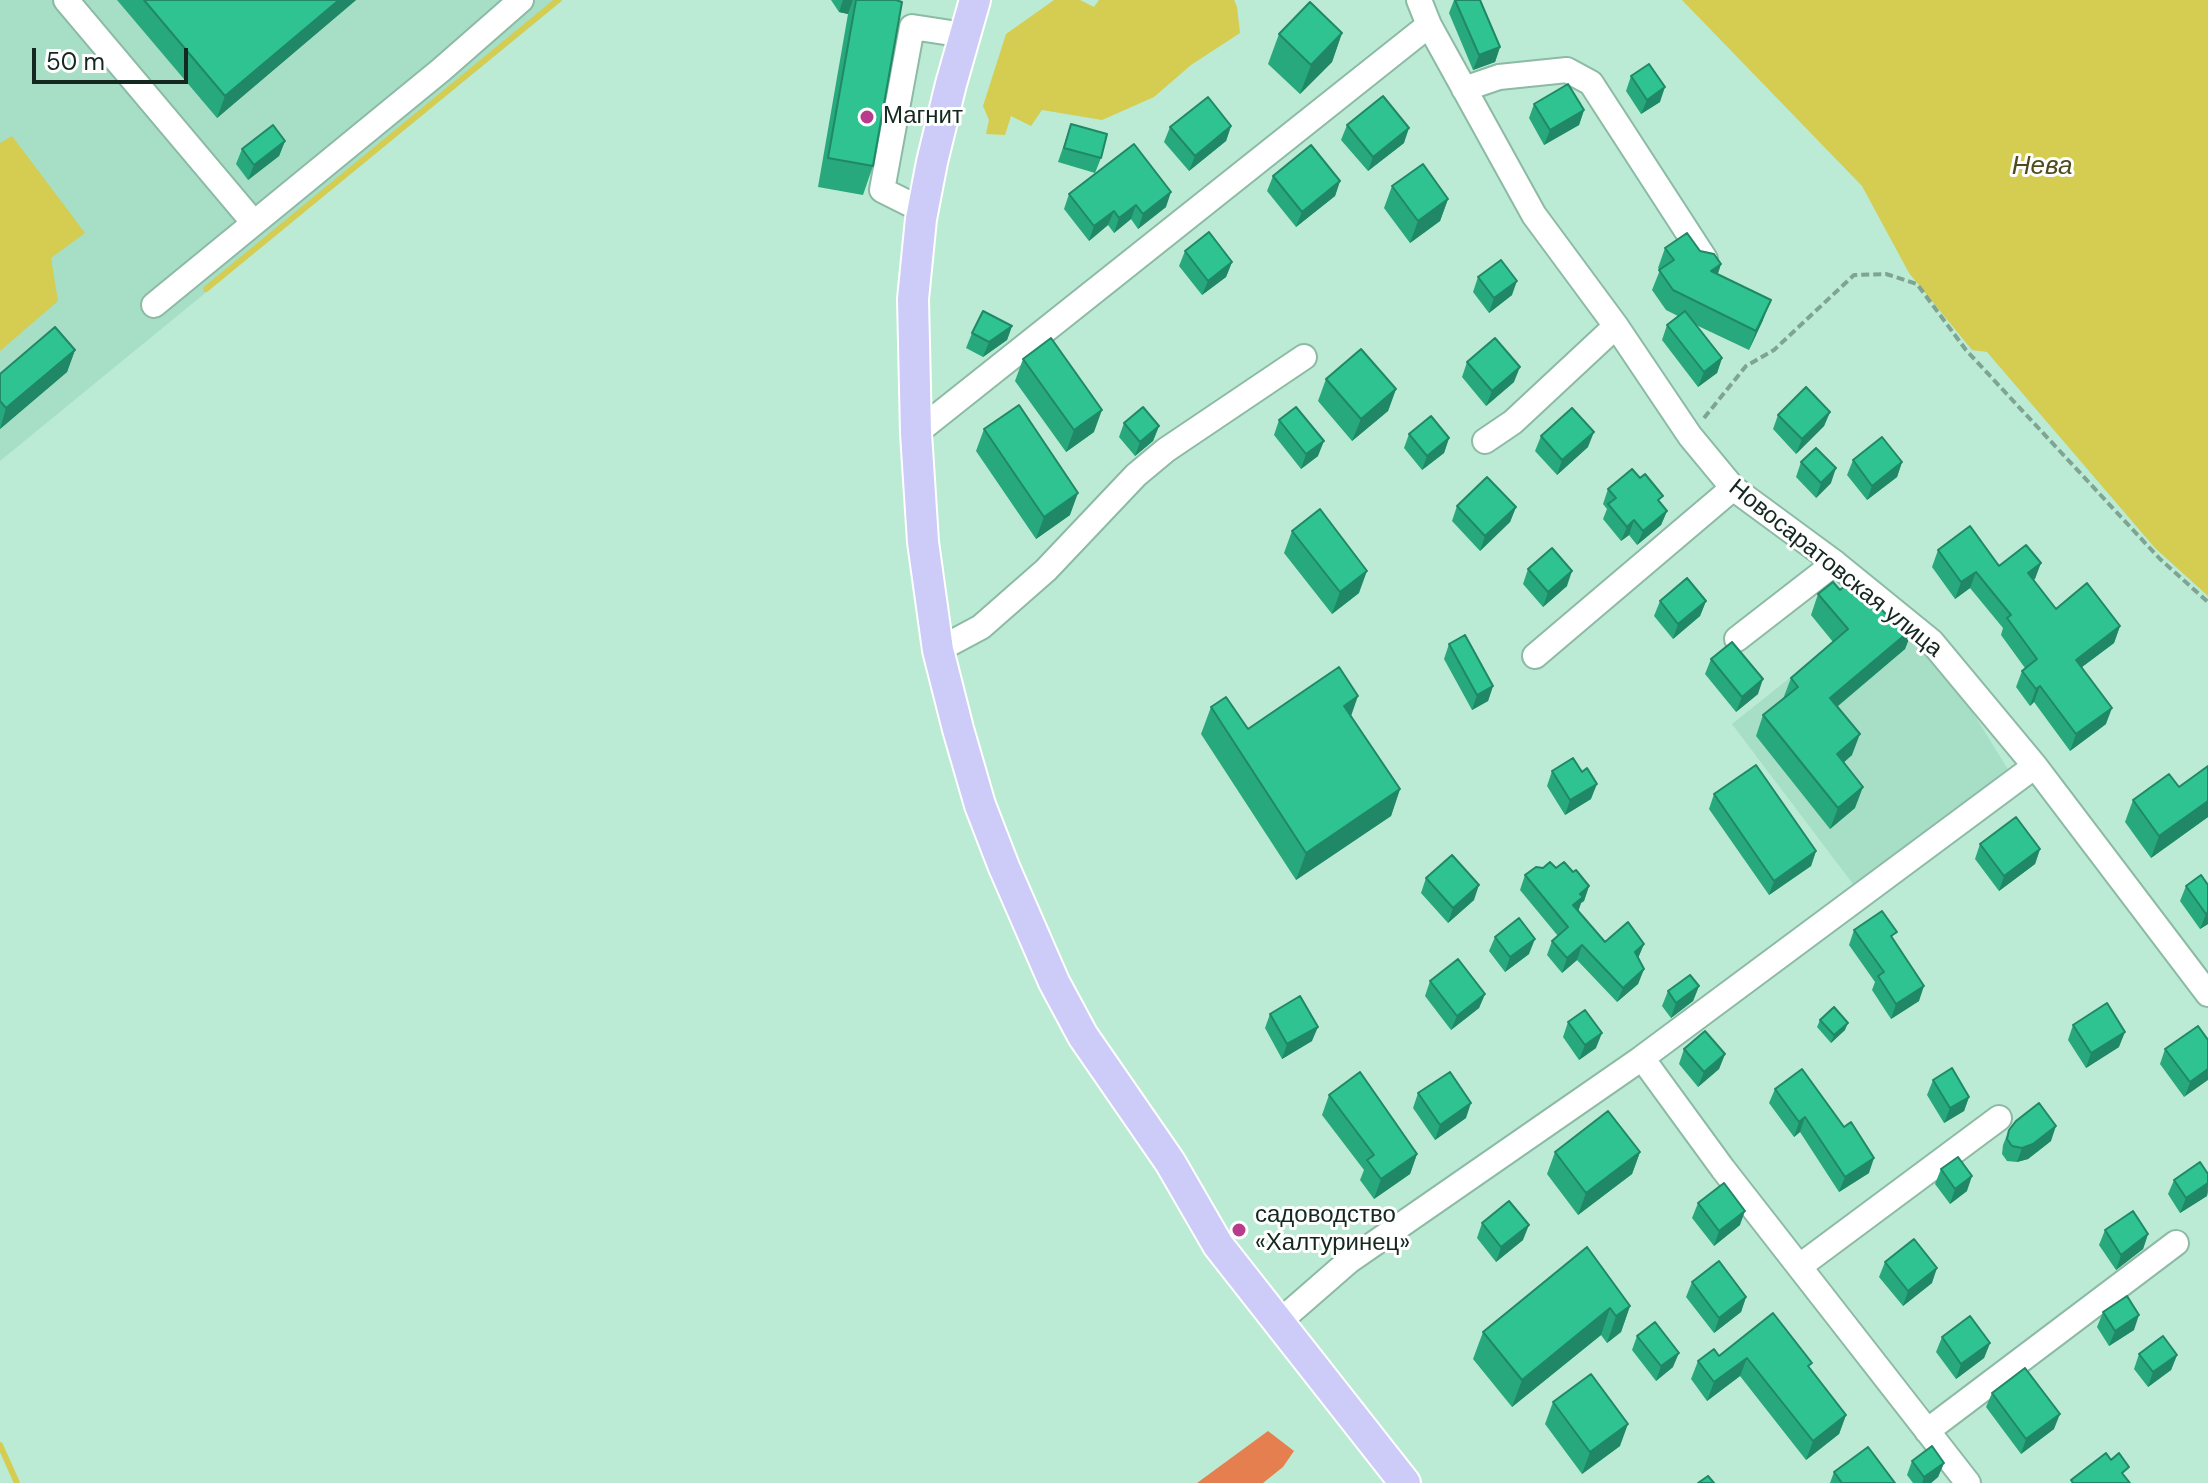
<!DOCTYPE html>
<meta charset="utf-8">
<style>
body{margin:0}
#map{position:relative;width:2208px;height:1483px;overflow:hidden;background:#bbebd4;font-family:"DM Sans",sans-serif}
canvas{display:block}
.scale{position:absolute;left:32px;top:48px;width:156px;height:36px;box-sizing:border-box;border:4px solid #152820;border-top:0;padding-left:10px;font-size:24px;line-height:28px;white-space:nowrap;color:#152820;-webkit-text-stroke:6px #fff;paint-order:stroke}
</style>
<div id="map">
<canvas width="2208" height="1483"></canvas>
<div class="scale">50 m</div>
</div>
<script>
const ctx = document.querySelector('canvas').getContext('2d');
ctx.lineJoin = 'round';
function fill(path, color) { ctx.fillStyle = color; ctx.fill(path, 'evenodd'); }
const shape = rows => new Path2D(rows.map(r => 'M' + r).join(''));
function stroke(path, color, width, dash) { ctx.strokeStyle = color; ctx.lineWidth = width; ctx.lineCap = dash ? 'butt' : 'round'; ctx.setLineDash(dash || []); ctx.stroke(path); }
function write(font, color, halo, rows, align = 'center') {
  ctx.font = font + ' "DM Sans",sans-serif'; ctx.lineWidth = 6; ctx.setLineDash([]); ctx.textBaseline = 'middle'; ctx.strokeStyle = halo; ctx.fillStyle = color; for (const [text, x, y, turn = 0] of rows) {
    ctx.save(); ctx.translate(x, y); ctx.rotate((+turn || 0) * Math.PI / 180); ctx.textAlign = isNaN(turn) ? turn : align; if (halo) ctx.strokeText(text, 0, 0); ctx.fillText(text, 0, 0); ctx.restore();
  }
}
const built = shape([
 [0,0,563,0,0,461],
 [1891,619,1962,695,2009,771,1856,888,1732,724,1826,649]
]);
const forest = shape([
 [1268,1431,1294,1451,1283,1467,1263,1483,1197,1483]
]);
const water = shape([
 [1054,0,1080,0,1094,7,1099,0,1234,0,1237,7,1240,33,1191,65,1154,97,1102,120,1042,110,1031,126,1011,116,1005,135,986,134,989,120,983,106,1006,34],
 [1682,0,2208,0,2208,596,2155,548,1987,352,1972,350,1909,273,1862,186],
 [12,136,85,233,51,258,58,301,0,351,0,143]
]);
const stream = shape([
 [206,289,558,0],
 [0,1445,17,1483]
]);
const path = shape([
 [1704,418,1746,366,1774,350,1854,275,1886,274,1917,284,1966,350,2160,559,2208,602]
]);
const minor = shape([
 [66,0,254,223],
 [1419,0,1429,25,1534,215,1616,326,1690,436,1733,488,1835,563,1931,641,2035,766,2208,994],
 [1464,89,1499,77,1567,70,1591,83,1705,259],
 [922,210,882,190,912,27,964,35],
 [154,305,441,70,521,0],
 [916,433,1429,25],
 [1485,441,1513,422,1616,326],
 [1737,639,1835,563],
 [938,650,981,627,1046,570,1136,475,1166,450,1304,357],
 [1535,656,1733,488],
 [1642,1058,1723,1169,1968,1483],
 [1800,1266,1999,1118],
 [1279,1322,1349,1261,1642,1058,2035,766],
 [1927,1431,2176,1243]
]);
const major = shape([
 [975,0,951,84,932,162,921,219,913,299,916,433,923,542,938,650,958,729,980,805,1004,867,1054,982,1083,1036,1170,1162,1218,1245,1405,1483]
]);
const wall = shape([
 [117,0,356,0,217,118],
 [831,0,896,0,873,166,863,195,818,187,848,14,839,12],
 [1454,0,1480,0,1500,47,1495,62,1473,70,1449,13],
 [1342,33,1332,62,1300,94,1268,64,1279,34],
 [1631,76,1660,102,1641,114,1626,91],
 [1534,104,1584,110,1579,125,1544,145,1529,118],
 [1071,124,1101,158,1095,173,1058,162],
 [1347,125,1404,143,1368,171,1341,140],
 [1231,126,1226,141,1189,171,1164,142,1170,127],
 [285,141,279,156,248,180,236,164,242,149],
 [1273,176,1340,181,1335,196,1296,227,1267,191],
 [1392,186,1448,199,1440,221,1410,243,1384,208],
 [1069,194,1166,207,1138,229,1131,219,1114,233,1108,225,1089,241,1064,209],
 [1665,248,1700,251,1721,264,1718,274,1763,320,1749,350,1696,325,1722,358,1717,373,1698,387,1662,340,1667,325,1678,316,1666,310,1652,290,1660,270,1658,268],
 [1185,251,1232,262,1226,277,1202,295,1179,266],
 [1478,277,1512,295,1489,313,1473,292],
 [1012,326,1007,340,983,357,966,348,972,333],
 [75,350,67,372,0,429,0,374],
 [1023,359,1094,432,1066,452,1015,381],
 [1467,362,1514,382,1486,406,1462,377],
 [1326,379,1396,389,1388,411,1352,441,1318,401],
 [1830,412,1824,426,1796,454,1773,429,1778,415],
 [1279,420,1318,456,1301,469,1274,435],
 [1124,423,1159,426,1153,441,1135,456,1119,437],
 [984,429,1070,515,1036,539,976,451],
 [1409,434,1449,438,1444,453,1422,470,1404,448],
 [1541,436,1588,447,1557,475,1535,451],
 [1853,460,1902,462,1897,477,1867,500,1847,475],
 [1801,462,1831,483,1816,498,1796,477],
 [1608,489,1661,503,1667,511,1661,525,1637,545,1629,535,1621,541,1603,519,1607,509,1603,504],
 [1457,506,1516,507,1510,522,1480,551,1452,521],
 [1292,531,1359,593,1332,614,1284,553],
 [1938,550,1999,566,2041,563,2033,580,2056,609,2120,626,2114,643,2082,667,2106,724,2070,751,2034,702,2030,706,2016,687,2022,671,2025,668,2001,635,2003,628,1970,588,1955,599,1932,567],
 [1528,569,1567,586,1543,607,1523,584],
 [1840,590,1890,619,1913,628,1905,649,1837,707,1852,755,1843,763,1855,808,1830,829,1756,736,1763,715,1783,699,1791,678,1833,642,1811,615,1818,594],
 [1660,601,1706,601,1700,616,1673,639,1654,616],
 [1449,644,1493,686,1488,701,1472,710,1444,659],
 [1711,659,1758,694,1736,712,1705,674],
 [1211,707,1248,729,1351,716,1400,789,1391,816,1296,880,1201,734],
 [2208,766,2208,817,2151,858,2125,822,2133,800,2179,787],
 [1552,771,1582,772,1591,799,1565,815,1547,786],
 [1714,794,1816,851,1811,866,1769,895,1709,809],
 [1980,844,2040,849,2035,864,1999,891,1975,859],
 [1543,868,1556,868,1573,872,1589,886,1584,901,1581,903,1578,911,1605,942,1644,944,1638,958,1644,969,1638,984,1617,1002,1577,960,1562,973,1547,955,1552,941,1558,936,1520,890,1525,875],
 [2201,875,2208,924,2200,929,2180,901,2186,886],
 [1426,878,1474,900,1448,923,1421,893],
 [1854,930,1894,941,1919,1001,1891,1019,1872,990,1875,982,1849,945],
 [1495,937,1529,954,1505,972,1489,951],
 [1430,981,1485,994,1479,1008,1451,1030,1425,996],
 [1699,986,1693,1001,1671,1018,1662,1006,1668,991],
 [1270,1014,1312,1041,1282,1059,1265,1028],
 [1820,1020,1845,1030,1831,1043,1817,1027],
 [1568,1022,1596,1048,1579,1060,1563,1037],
 [2073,1025,2119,1047,2086,1068,2068,1040],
 [2208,1040,2184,1097,2160,1064,2165,1049],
 [1684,1049,1725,1054,1719,1069,1698,1087,1679,1064],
 [1933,1080,1969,1097,1964,1111,1944,1123,1927,1095],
 [1775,1089,1869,1173,1839,1192,1800,1132,1794,1137,1769,1103],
 [1418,1093,1466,1118,1435,1140,1413,1108],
 [1329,1095,1417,1154,1410,1174,1374,1199,1360,1180,1364,1170,1322,1115],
 [2009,1130,2051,1141,2028,1159,2017,1162,2007,1161,2002,1154,2003,1145],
 [1555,1152,1640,1152,1632,1174,1578,1215,1547,1174],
 [1941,1169,1967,1191,1950,1204,1935,1184],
 [2208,1174,2208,1192,2207,1196,2180,1213,2168,1194,2174,1180],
 [1698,1203,1740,1225,1714,1246,1692,1218],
 [1482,1223,1523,1240,1496,1262,1477,1238],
 [2105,1230,2148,1234,2143,1249,2116,1270,2099,1245],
 [1587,1247,1630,1306,1621,1332,1607,1343,1601,1335,1512,1407,1473,1359,1483,1332],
 [1885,1262,1932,1283,1903,1306,1879,1277],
 [1692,1282,1746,1297,1741,1312,1714,1333,1686,1297],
 [2103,1312,2134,1330,2109,1346,2097,1327],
 [1773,1313,1810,1369,1846,1415,1839,1434,1806,1460,1740,1376,1707,1401,1691,1379,1698,1361,1719,1356],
 [1637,1336,1673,1367,1656,1381,1632,1350],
 [1942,1337,1990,1343,1984,1358,1956,1379,1936,1352],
 [2139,1354,2177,1355,2171,1370,2148,1387,2134,1369],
 [1992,1393,2054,1429,2021,1454,1986,1407],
 [1553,1402,1620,1446,1582,1474,1545,1424],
 [1912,1461,1944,1463,1938,1477,1931,1483,1913,1483,1907,1475],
 [1834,1472,1895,1483,1830,1483]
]);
const shadedWall = shape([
 [339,0,356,0,217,118,225,96],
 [843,0,853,0,848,14,839,12],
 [1342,33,1332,62,1300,94,1311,65],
 [1500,47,1495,62,1473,70,1479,55],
 [1665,87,1660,102,1641,114,1647,100],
 [1584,110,1579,125,1544,145,1550,130],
 [1231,126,1226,141,1189,171,1195,156],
 [1409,128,1404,143,1368,171,1373,157],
 [285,141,279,156,248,180,254,165],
 [1340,181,1335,196,1296,227,1302,212],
 [1171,192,1166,207,1138,229,1143,214],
 [1448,199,1440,221,1410,243,1418,221],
 [1136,205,1131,219,1114,233,1119,218],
 [1114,211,1108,225,1089,241,1094,226],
 [1232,262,1226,277,1202,295,1208,281],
 [1721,264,1714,284,1711,271],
 [1517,281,1512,295,1489,313,1494,298],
 [1771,300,1763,320,1749,350,1756,331],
 [1012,326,1007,340,983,357,989,342],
 [75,350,67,372,0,429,6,408],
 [1722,358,1717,373,1698,387,1704,372],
 [1520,367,1514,382,1486,406,1492,391],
 [1396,389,1388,411,1352,441,1361,419],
 [1102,410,1094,432,1066,452,1074,430],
 [1830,412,1824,426,1796,454,1802,439],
 [1159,426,1153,441,1135,456,1140,442],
 [1594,432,1588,447,1557,475,1562,460],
 [1449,438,1444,453,1422,470,1427,456],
 [1324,441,1318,456,1301,469,1306,454],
 [1902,462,1897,477,1867,500,1872,486],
 [1836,468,1831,483,1816,498,1821,483],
 [1078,493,1070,515,1036,539,1044,517],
 [1516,507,1510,522,1480,551,1485,536],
 [1667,511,1661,525,1637,545,1643,531],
 [1634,520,1629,535,1621,541,1627,527],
 [2041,563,2035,579,2022,589,2028,573],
 [1367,571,1359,593,1332,614,1340,592],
 [1572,571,1567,586,1543,607,1548,592],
 [1976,572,1970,588,1955,599,1961,582],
 [1706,601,1700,616,1673,639,1678,624],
 [2120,626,2114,643,2070,676,2076,660],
 [1913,628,1905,649,1822,719,1830,698],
 [1763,679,1758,694,1736,712,1742,697],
 [1493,686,1488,701,1472,710,1477,695],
 [2040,686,2034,702,2030,706,2036,689],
 [1358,696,1349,722,1344,706],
 [2112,708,2106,724,2070,751,2076,734],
 [1860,734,1852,755,1829,775,1837,754],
 [1597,784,1591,799,1565,815,1570,800],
 [1863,787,1855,808,1830,829,1838,808],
 [1400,789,1391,816,1296,880,1306,853],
 [2208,801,2208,817,2151,858,2159,836],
 [2040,849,2035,864,1999,891,2004,876],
 [1816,851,1811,866,1769,895,1774,881],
 [1479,885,1474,900,1448,923,1453,908],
 [1589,886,1584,901,1581,903,1578,912,1573,905,1580,894],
 [2208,913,2208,924,2200,929,2206,914],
 [1535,939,1529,954,1505,972,1510,957],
 [1644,944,1638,958,1635,952],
 [1582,945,1577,960,1562,973,1567,958],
 [1644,969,1638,984,1617,1002,1623,988],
 [1699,986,1693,1001,1671,1018,1676,1003],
 [1924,986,1919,1001,1891,1019,1896,1004],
 [1485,994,1479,1008,1451,1030,1457,1016],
 [1848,1023,1845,1030,1831,1043,1834,1035],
 [1318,1027,1312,1041,1282,1059,1287,1044],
 [2125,1032,2119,1047,2086,1068,2091,1053],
 [1602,1033,1596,1048,1579,1060,1585,1045],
 [1725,1054,1719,1069,1698,1087,1704,1072],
 [2208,1069,2208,1080,2184,1097,2190,1082],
 [1969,1097,1964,1111,1944,1123,1950,1108],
 [1471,1103,1466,1118,1435,1140,1440,1125],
 [1805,1117,1800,1132,1794,1137,1799,1122],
 [2056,1126,2051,1141,2028,1159,2017,1162,2022,1148],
 [1640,1152,1632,1174,1578,1215,1586,1193],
 [1417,1154,1410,1174,1374,1199,1381,1179],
 [1874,1158,1869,1173,1839,1192,1845,1177],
 [1972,1176,1967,1191,1950,1204,1955,1189],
 [2208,1183,2207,1196,2180,1213,2186,1198],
 [1745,1211,1740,1225,1714,1246,1719,1231],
 [1529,1225,1523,1240,1496,1262,1501,1247],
 [2148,1234,2143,1249,2116,1270,2121,1255],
 [1937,1268,1932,1283,1903,1306,1908,1291],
 [1746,1297,1741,1312,1714,1333,1719,1318],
 [1630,1306,1621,1332,1607,1343,1616,1316],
 [1610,1308,1601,1335,1512,1407,1522,1380],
 [2139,1315,2134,1330,2109,1346,2115,1331],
 [1990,1343,1984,1358,1956,1379,1961,1364],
 [1679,1353,1673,1367,1656,1381,1661,1366],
 [2177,1355,2171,1370,2148,1387,2153,1372],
 [1747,1358,1740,1376,1707,1401,1714,1382],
 [2060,1414,2054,1429,2021,1454,2026,1439],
 [1846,1415,1839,1434,1806,1460,1813,1441],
 [1628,1424,1620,1446,1582,1474,1590,1452],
 [1944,1463,1938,1477,1931,1483,1922,1483,1924,1477]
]);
const building = shape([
 [144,0,339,0,225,96,144,0],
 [856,0,896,0,902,2,873,166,828,158,856,0],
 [1455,0,1480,0,1500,47,1479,55,1455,0],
 [1310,2,1342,33,1311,65,1279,34,1310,2],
 [1649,64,1665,87,1647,100,1631,76,1649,64],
 [1568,84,1584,110,1550,130,1534,104,1568,84],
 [1383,96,1409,128,1373,157,1347,125,1383,96],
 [1208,97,1231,126,1195,156,1170,127,1208,97],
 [1071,124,1107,134,1101,158,1064,148,1071,124],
 [273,125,285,141,254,165,242,149,273,125],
 [1134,144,1171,192,1143,214,1136,205,1119,218,1114,211,1094,226,1069,194,1134,144],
 [1311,145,1340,181,1302,212,1273,176,1311,145],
 [1423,164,1448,199,1418,221,1392,186,1423,164],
 [1209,232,1232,262,1208,281,1185,251,1209,232],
 [1687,233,1700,251,1714,254,1721,264,1711,271,1771,300,1756,331,1673,290,1659,270,1674,260,1665,248,1687,233],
 [1501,260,1517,281,1494,298,1478,277,1501,260],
 [983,311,1012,326,989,342,972,333,983,311],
 [1685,311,1722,358,1704,372,1667,325,1685,311],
 [55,327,75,350,6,408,0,401,0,374,55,327],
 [1051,338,1102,410,1074,430,1023,359,1051,338],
 [1495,338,1520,367,1492,391,1467,362,1495,338],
 [1361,349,1396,389,1361,419,1326,379,1361,349],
 [1806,387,1830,412,1802,439,1778,415,1806,387],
 [1019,405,1078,493,1044,517,984,429,1019,405],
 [1143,407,1159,426,1140,442,1124,423,1143,407],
 [1296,407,1324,441,1306,454,1279,420,1296,407],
 [1572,408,1594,432,1562,460,1541,436,1572,408],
 [1431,416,1449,438,1427,456,1409,434,1431,416],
 [1882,437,1902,462,1872,486,1853,460,1882,437],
 [1816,448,1836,468,1821,483,1801,462,1816,448],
 [1632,469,1640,478,1645,474,1663,496,1658,500,1667,511,1643,531,1634,520,1627,527,1608,504,1616,498,1608,489,1632,469],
 [1487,477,1516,507,1485,536,1457,506,1487,477],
 [1320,509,1367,571,1340,592,1292,531,1320,509],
 [1970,526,1999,566,2026,545,2041,563,2028,573,2056,609,2087,583,2120,626,2076,660,2112,708,2076,734,2040,686,2036,689,2022,671,2037,659,2007,618,2011,615,1976,572,1961,582,1938,550,1970,526],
 [1552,548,1572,571,1548,592,1528,569,1552,548],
 [1687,578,1706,601,1678,624,1660,601,1687,578],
 [1854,578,1890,619,1899,611,1913,628,1830,698,1860,734,1837,754,1863,787,1838,808,1763,715,1798,687,1791,678,1848,629,1818,594,1833,582,1840,590,1854,578],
 [1465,635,1493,686,1477,695,1449,644,1465,635],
 [1732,642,1763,679,1742,697,1711,659,1732,642],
 [1339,667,1358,696,1344,706,1400,789,1306,853,1211,707,1226,697,1248,729,1339,667],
 [1573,758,1582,772,1587,768,1597,784,1570,800,1552,771,1573,758],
 [1756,765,1816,851,1774,881,1714,794,1756,765],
 [2208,766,2208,801,2159,836,2133,800,2169,774,2179,787,2208,766],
 [2016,817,2040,849,2004,876,1980,844,2016,817],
 [1452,855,1479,885,1453,908,1426,878,1452,855],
 [1550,862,1556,868,1564,862,1573,872,1576,870,1589,886,1580,894,1583,897,1573,905,1605,942,1628,922,1644,944,1635,952,1644,969,1623,988,1582,945,1567,958,1552,941,1568,927,1525,875,1536,867,1543,868,1550,862],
 [2201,875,2208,885,2208,913,2206,914,2186,886,2201,875],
 [1882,911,1897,932,1891,936,1924,986,1896,1004,1878,976,1884,972,1854,930,1882,911],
 [1519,918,1535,939,1510,957,1495,937,1519,918],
 [1458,959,1485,994,1457,1016,1430,981,1458,959],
 [1690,975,1699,986,1676,1003,1668,991,1690,975],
 [1300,996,1318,1027,1287,1044,1270,1014,1300,996],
 [2107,1003,2125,1032,2091,1053,2073,1025,2107,1003],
 [1834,1007,1848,1023,1834,1035,1820,1020,1834,1007],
 [1585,1010,1602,1033,1585,1045,1568,1022,1585,1010],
 [2198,1026,2208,1040,2208,1069,2190,1082,2165,1049,2198,1026],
 [1705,1031,1725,1054,1704,1072,1684,1049,1705,1031],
 [1952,1068,1969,1097,1950,1108,1933,1080,1952,1068],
 [1802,1069,1844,1127,1851,1122,1874,1158,1845,1177,1805,1117,1799,1122,1775,1089,1802,1069],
 [1360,1072,1417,1154,1381,1179,1367,1160,1374,1155,1329,1095,1360,1072],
 [1450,1072,1471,1103,1440,1125,1418,1093,1450,1072],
 [2039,1103,2056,1126,2033,1144,2022,1148,2012,1146,2007,1139,2009,1130,2016,1121,2039,1103],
 [1608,1111,1640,1152,1586,1193,1555,1152,1608,1111],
 [1958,1157,1972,1176,1955,1189,1941,1169,1958,1157],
 [2200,1162,2208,1174,2208,1183,2186,1198,2174,1180,2200,1162],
 [1724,1183,1745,1211,1719,1231,1698,1203,1724,1183],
 [1509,1201,1529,1225,1501,1247,1482,1223,1509,1201],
 [2133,1211,2148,1234,2121,1255,2105,1230,2133,1211],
 [1914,1239,1937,1268,1908,1291,1885,1262,1914,1239],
 [1587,1247,1630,1306,1616,1316,1610,1308,1522,1380,1483,1332,1587,1247],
 [1719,1261,1746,1297,1719,1318,1692,1282,1719,1261],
 [2127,1296,2139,1315,2115,1331,2103,1312,2127,1296],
 [1773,1313,1812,1363,1808,1366,1846,1415,1813,1441,1747,1358,1714,1382,1698,1361,1714,1349,1719,1356,1773,1313],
 [1970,1316,1990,1343,1961,1364,1942,1337,1970,1316],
 [1655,1322,1679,1353,1661,1366,1637,1336,1655,1322],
 [2163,1336,2177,1355,2153,1372,2139,1354,2163,1336],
 [2025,1368,2060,1414,2026,1439,1992,1393,2025,1368],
 [1591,1374,1628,1424,1590,1452,1553,1402,1591,1374],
 [1932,1446,1944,1463,1924,1477,1912,1461,1932,1446],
 [1868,1447,1895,1483,1842,1483,1834,1472,1868,1447],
 [2106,1453,2111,1460,2119,1453,2129,1467,2122,1473,2130,1483,2073,1483,2071,1480,2106,1453],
 [1708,1476,1714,1483,1698,1483,1708,1476]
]);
const markers = [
 [867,117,8,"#b83c8c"],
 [1239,1230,8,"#b83c8c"]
];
const poiNames = [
 ["Магнит",883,117],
 ["садоводство",1255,1216],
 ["«Халтуринец»",1255,1244]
];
const streetNames = [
 ["Новосаратовская улица",1835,569,39]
];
const waterNames = [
 ["Нева",2042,167]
];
fill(built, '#a7dec6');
fill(forest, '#e67f4f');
fill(water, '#d5cc52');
stroke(stream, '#d5cc52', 6);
stroke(minor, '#8cbaa5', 28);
stroke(major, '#fff', 34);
stroke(path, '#7fa493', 4, [8, 4]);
stroke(minor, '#fff', 24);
stroke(major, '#cdcbf7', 30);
fill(wall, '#28a87d');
fill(shadedWall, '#208866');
fill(building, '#2ec391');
stroke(building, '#208866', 2);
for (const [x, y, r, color] of markers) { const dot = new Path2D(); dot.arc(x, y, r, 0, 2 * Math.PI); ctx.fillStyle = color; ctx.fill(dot); stroke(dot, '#fff', 3); }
write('24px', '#152820', '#fff', poiNames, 'left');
write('24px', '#152820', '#fff', streetNames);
write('italic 26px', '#4f4b1a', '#fff', waterNames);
</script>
